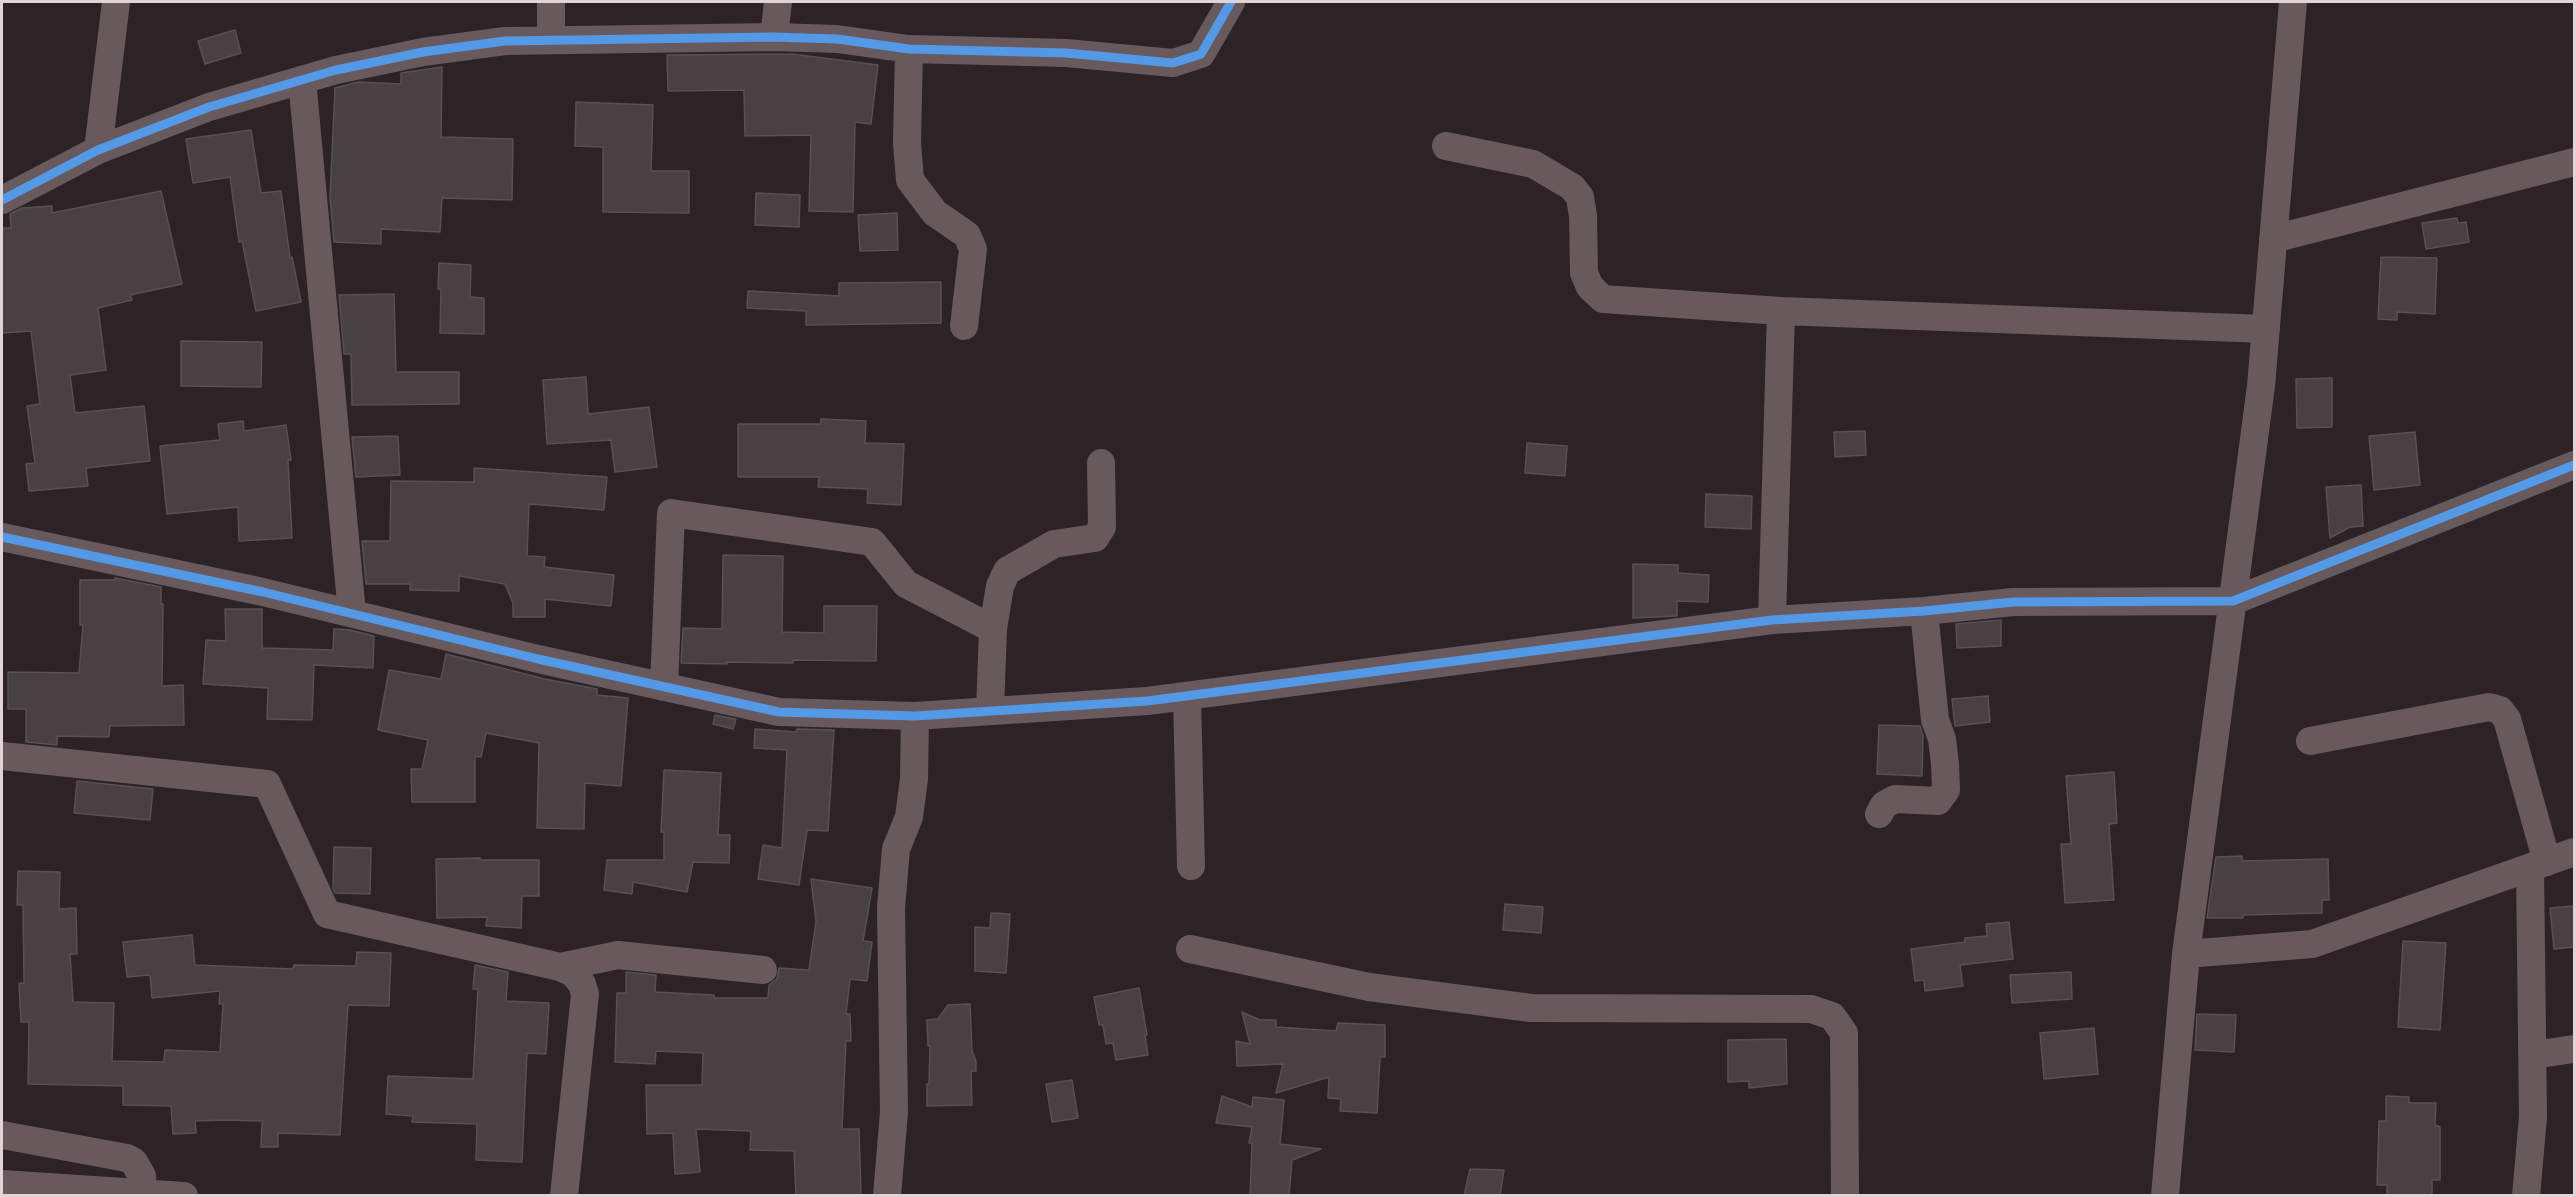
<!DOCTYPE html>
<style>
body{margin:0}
#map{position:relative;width:2576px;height:1197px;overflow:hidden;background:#2d2326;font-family:"Space Grotesk",sans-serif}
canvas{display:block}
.frame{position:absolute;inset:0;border:3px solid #e0d4d7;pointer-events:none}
</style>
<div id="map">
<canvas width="2576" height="1197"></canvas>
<div class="frame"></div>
</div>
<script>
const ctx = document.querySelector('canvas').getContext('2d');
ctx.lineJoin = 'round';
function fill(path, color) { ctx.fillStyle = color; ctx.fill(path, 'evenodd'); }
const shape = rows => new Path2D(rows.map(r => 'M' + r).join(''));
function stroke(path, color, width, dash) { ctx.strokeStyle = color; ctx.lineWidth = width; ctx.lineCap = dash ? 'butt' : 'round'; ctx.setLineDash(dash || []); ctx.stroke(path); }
const building = shape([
 [235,30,241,53,205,64,198,41,235,30],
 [792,54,878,65,871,124,855,122,853,212,809,211,811,135,745,136,744,90,668,91,667,55,792,54],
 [442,67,441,137,513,139,512,200,442,198,440,232,381,229,381,244,334,242,330,197,335,88,358,82,401,84,401,73,442,67],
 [576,102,653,105,651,171,689,171,689,213,603,212,603,147,575,146,576,102],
 [251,130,261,193,281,191,290,258,292,257,301,302,256,311,242,241,239,242,230,177,193,183,186,139,251,130],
 [161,191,182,284,130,295,132,300,98,308,106,370,70,375,75,413,144,406,150,461,86,468,88,486,29,491,26,464,35,463,27,406,40,404,31,331,2,333,2,228,11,228,10,214,22,208,52,206,52,213,161,191],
 [756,193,800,195,799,227,755,225,756,193],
 [897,213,898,250,860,251,858,215,897,213],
 [2457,218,2458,223,2466,222,2469,242,2426,249,2422,223,2457,218],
 [2381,257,2437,258,2435,314,2397,312,2397,320,2378,319,2381,257],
 [439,263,471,265,470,297,484,298,484,334,440,333,441,289,438,289,439,263],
 [941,282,941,323,806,325,806,311,747,308,748,291,839,296,839,283,941,282],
 [394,294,396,372,459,372,459,404,352,405,351,354,344,354,339,295,394,294],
 [181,341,262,342,261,387,181,386,181,341],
 [586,377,588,414,649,407,657,467,615,472,611,440,547,444,543,380,586,377],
 [2332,378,2332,427,2297,428,2296,379,2332,378],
 [821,419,866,421,865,443,904,444,901,505,867,503,868,489,818,487,819,477,738,477,738,424,821,424,821,419],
 [243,421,244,431,286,425,291,460,288,460,292,538,239,541,238,507,167,514,160,446,220,440,218,424,243,421],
 [1865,431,1866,455,1835,457,1834,432,1865,431],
 [2415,432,2420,485,2374,490,2369,436,2415,432],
 [398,436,400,475,356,477,352,437,398,436],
 [1527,443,1567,446,1565,476,1525,473,1527,443],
 [474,468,607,477,604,510,529,504,527,556,545,557,544,567,614,575,611,606,545,599,545,617,513,617,513,603,505,584,459,576,459,591,410,590,410,584,366,584,362,541,390,541,391,481,474,482,474,468],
 [2361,485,2363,526,2350,527,2330,538,2326,487,2361,485],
 [1706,494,1752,496,1751,529,1705,527,1706,494],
 [723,555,783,556,782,632,824,633,824,606,877,606,876,661,793,660,793,663,727,662,727,664,681,663,683,628,722,629,723,555],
 [1633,564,1678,565,1678,573,1709,575,1708,602,1677,601,1677,616,1633,618,1633,564],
 [115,578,161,587,161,604,163,604,162,686,183,685,184,725,110,726,109,737,57,736,57,745,26,742,26,709,8,709,8,672,79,673,83,625,80,625,80,580,115,580,115,578],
 [225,609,262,609,262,648,333,650,334,629,350,630,374,636,373,668,314,665,312,720,267,719,268,688,203,684,206,640,226,641,225,609],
 [2001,620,2001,646,1957,648,1956,624,2001,620],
 [446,654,545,679,597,689,597,695,628,698,621,786,585,783,584,829,537,828,539,743,486,733,481,757,475,756,475,802,412,802,411,769,422,769,428,740,378,730,389,670,441,679,446,654],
 [1988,696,1990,722,1955,726,1952,699,1988,696],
 [715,715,736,719,733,729,713,724,715,715],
 [1879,725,1920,726,1923,736,1922,776,1877,774,1879,725],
 [755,729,796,732,797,729,834,730,828,831,807,830,799,885,758,879,763,845,782,848,787,750,754,748,755,729],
 [664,770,721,773,718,835,730,835,729,863,693,862,687,892,633,882,632,894,604,890,607,860,664,860,664,832,661,832,664,770],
 [2114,772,2117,823,2109,824,2114,900,2065,903,2061,844,2071,844,2066,776,2114,772],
 [77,781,153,789,150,820,74,813,77,781],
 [334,847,371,848,370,894,335,893,333,888,334,847],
 [2242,856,2242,861,2328,859,2329,900,2322,900,2322,913,2243,915,2243,918,2207,918,2216,857,2242,856],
 [480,858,480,860,539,860,539,896,522,896,521,928,486,926,487,917,437,918,436,859,480,858],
 [18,871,60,872,59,909,76,908,77,954,70,954,73,1002,114,1003,112,1061,164,1062,165,1050,220,1052,223,1004,219,1004,220,991,152,998,150,975,127,977,123,942,192,935,195,965,293,969,294,965,356,966,357,952,391,953,389,1006,348,1005,340,1135,278,1133,278,1147,261,1147,262,1121,224,1120,195,1121,196,1133,173,1134,171,1106,123,1105,123,1086,28,1084,29,1022,21,1022,19,983,24,983,23,905,17,905,18,871],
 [811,879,872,888,863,941,872,942,867,981,850,979,846,1014,850,1014,851,1041,846,1041,842,1129,859,1129,861,1196,796,1196,794,1151,750,1150,751,1131,696,1129,700,1172,675,1174,673,1133,647,1134,646,1085,702,1085,703,1053,656,1051,655,1064,615,1062,617,993,626,993,626,972,656,975,655,992,714,995,714,998,768,998,769,985,777,979,779,968,809,970,816,921,811,879],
 [1505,904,1543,907,1541,933,1503,930,1505,904],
 [2574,906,2574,947,2554,949,2550,908,2574,906],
 [991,913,1010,914,1006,973,975,971,975,927,990,928,991,913],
 [2009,922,2013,959,1960,965,1963,986,1925,991,1924,980,1915,981,1911,949,1965,942,1965,938,1987,936,1986,924,2009,922],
 [2403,941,2446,943,2440,1030,2398,1027,2403,941],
 [475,965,508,972,506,1001,549,1003,546,1054,527,1053,522,1162,476,1160,477,1124,412,1122,413,1116,386,1114,388,1076,473,1079,478,989,473,989,475,965],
 [2071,972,2072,999,2012,1003,2010,975,2071,972],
 [1139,988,1147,1035,1145,1035,1148,1055,1116,1060,1113,1043,1106,1044,1103,1025,1099,1025,1094,997,1139,988],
 [970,1004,972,1051,976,1061,976,1071,971,1071,972,1105,927,1106,927,1084,929,1084,930,1046,928,1046,927,1020,938,1019,948,1005,970,1004],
 [1242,1012,1260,1020,1276,1020,1276,1027,1336,1031,1338,1023,1385,1025,1385,1057,1380,1057,1377,1113,1340,1111,1341,1099,1328,1098,1329,1077,1276,1093,1283,1064,1237,1066,1236,1041,1250,1044,1242,1012],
 [2197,1014,2236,1015,2234,1052,2195,1050,2197,1014],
 [2094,1028,2098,1074,2044,1079,2040,1033,2094,1028],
 [1786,1039,1787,1084,1749,1088,1749,1081,1728,1082,1728,1040,1786,1039],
 [1072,1080,1078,1118,1052,1122,1046,1084,1072,1080],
 [1222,1096,1252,1107,1253,1097,1284,1100,1280,1144,1321,1149,1292,1160,1289,1196,1250,1196,1252,1144,1249,1143,1252,1127,1216,1123,1222,1096],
 [2386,1096,2409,1097,2409,1103,2436,1103,2435,1125,2440,1127,2440,1180,2432,1180,2432,1196,2387,1196,2387,1185,2377,1185,2379,1121,2386,1121,2386,1096],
 [1470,1169,1504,1170,1500,1196,1464,1196,1470,1169]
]);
const minor = shape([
 [774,37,778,2],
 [551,40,551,2],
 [909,49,907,143,910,180,935,213,967,235,973,249,964,326],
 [302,80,352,613],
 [1446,146,1533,164,1572,187,1580,197,1583,216,1584,273,1590,287,1603,299,1781,311,2266,329],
 [98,150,116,2],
 [2,200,98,150,209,107,336,70,423,52,505,41,774,37,837,39,909,49,1066,53,1173,63,1201,54,1231,2],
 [2273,239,2574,162],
 [2,537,263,592,538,659,779,712,915,716,1147,701,1772,620,1924,611,2013,602,2233,601,2574,465],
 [1772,620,1781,311],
 [664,687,671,513,872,542,906,584,993,629],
 [1187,696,1191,866],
 [990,711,993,629,1000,586,1007,571,1054,544,1095,538,1102,527,1101,463],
 [2310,741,2489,707,2500,710,2507,719,2547,862],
 [2,756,267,784,327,914,560,967,573,973,582,984,585,994,564,1196],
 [1879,814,1884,805,1895,799,1938,801,1946,790,1945,764,1942,739,1935,720,1924,611],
 [1190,949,1369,987,1531,1008,1811,1009,1832,1016,1844,1033,1845,1196],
 [2186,954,2312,944,2574,852],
 [560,967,618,955,763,970],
 [2533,1055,2574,1049],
 [2,1135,127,1158,134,1162,142,1176,143,1196],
 [2,1184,184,1196],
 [887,1196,894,1112,891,908,896,849,909,817,914,779,915,716],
 [2165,1196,2186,954,2261,386,2293,2],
 [2526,1196,2533,1117,2530,868]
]);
const cycleway = shape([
 [2,200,98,150,209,107,336,70,423,52,505,41,774,37,837,39,909,49,1066,53,1173,63,1201,54,1231,2],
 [2,537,263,592,538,659,779,712,915,716,1147,701,1772,620,1924,611,2013,602,2233,601,2574,465]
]);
fill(building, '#484042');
stroke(building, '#585052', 1.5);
stroke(minor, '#68595d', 28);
stroke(cycleway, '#5399e6', 9);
</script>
